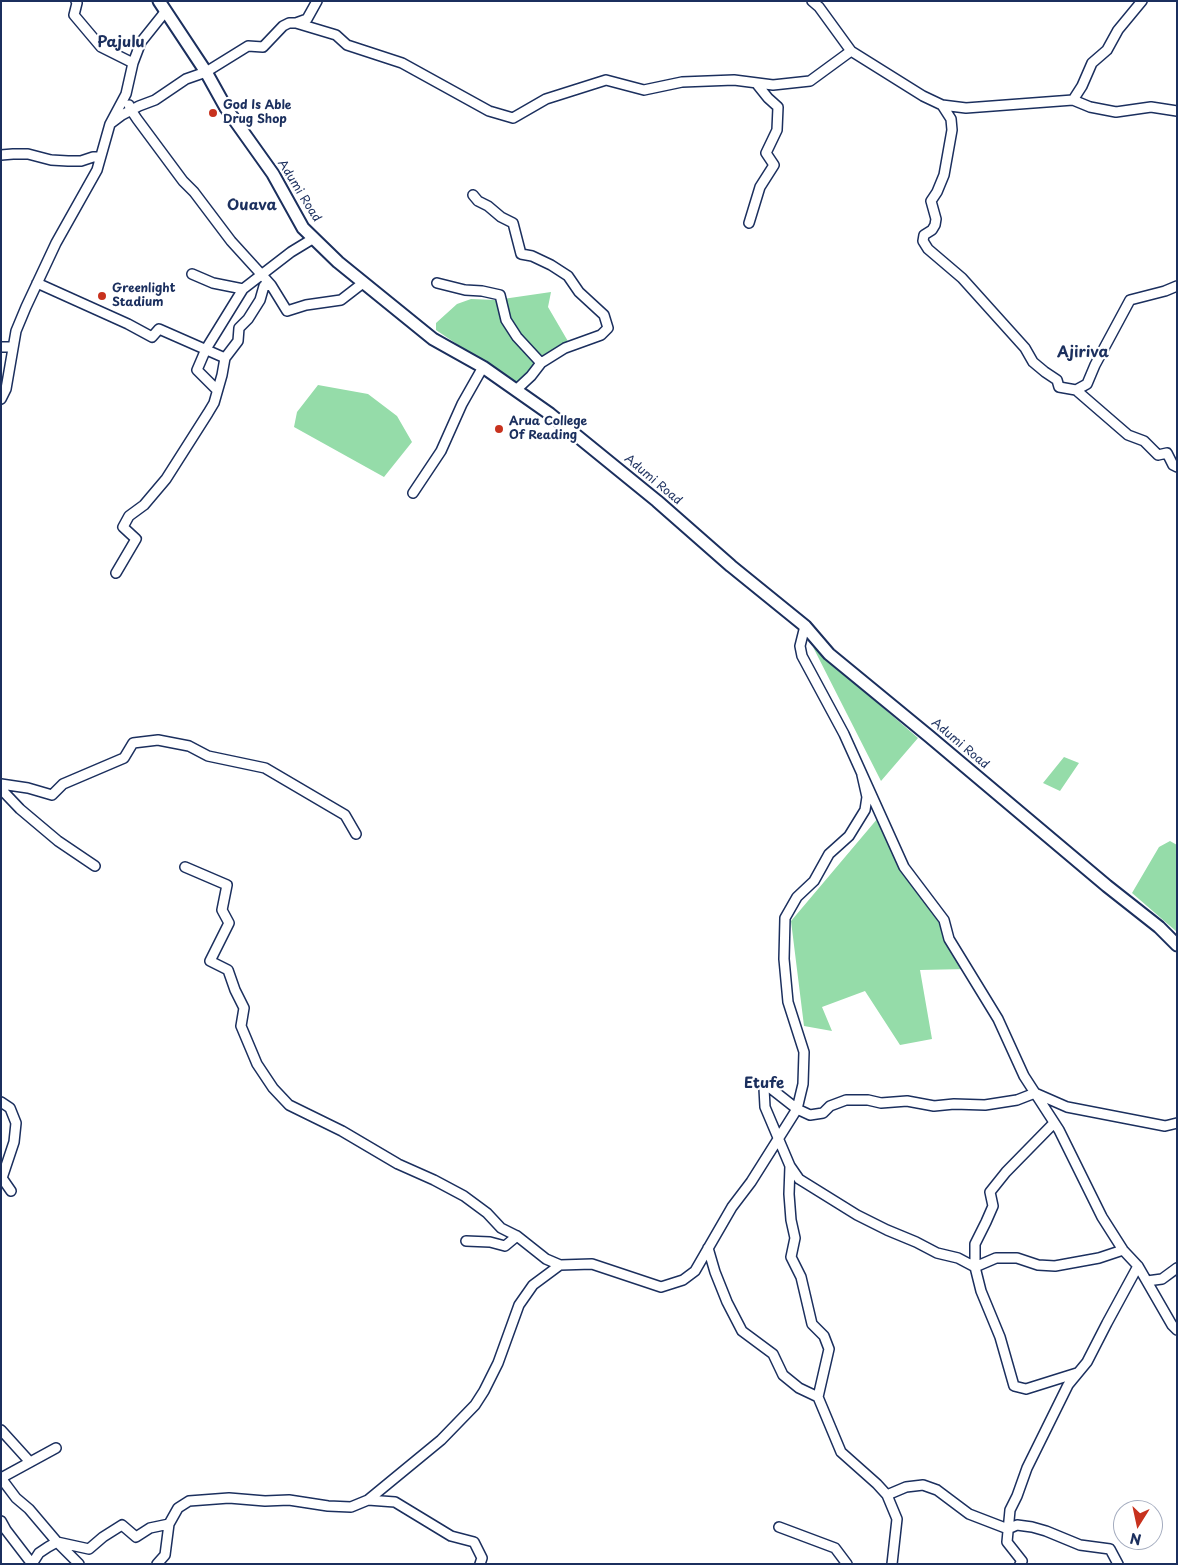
<!DOCTYPE html>
<style>
body{margin:0}
#map{position:relative;width:1178px;height:1565px;overflow:hidden;background:#fff;font-family:"Playpen Sans",sans-serif}
canvas{display:block}
.frame{position:absolute;inset:0;border:2px solid #1b2f5e;pointer-events:none}
.north{position:absolute;left:1113px;top:1500px;width:50px;height:50px;box-sizing:border-box;background:#fff;border:1px solid #a4acbf;border-radius:50%;rotate:190deg;font-size:14px;font-weight:700;line-height:20px;text-align:center;color:#1b2f5e}
.north::after{content:'';display:block;margin:auto;width:18px;height:22px;background:#c8321e;clip-path:polygon(50% 0,100% 100%,50% 72%,0 100%)}
</style>
<div id="map">
<canvas width="1178" height="1565"></canvas>
<div class="frame"></div>
<div class="north">N</div>
</div>
<script>
const ctx = document.querySelector('canvas').getContext('2d');
ctx.lineJoin = 'round';
function fill(path, color) { ctx.fillStyle = color; ctx.fill(path, 'evenodd'); }
const shape = rows => new Path2D(rows.map(r => 'M' + r).join(''));
function stroke(path, color, width, dash) { ctx.strokeStyle = color; ctx.lineWidth = width; ctx.lineCap = dash ? 'butt' : 'round'; ctx.setLineDash(dash || []); ctx.stroke(path); }
function write(font, color, halo, rows, align = 'center') {
  ctx.font = font + ' "Playpen Sans",sans-serif'; ctx.lineWidth = 4.5; ctx.setLineDash([]); ctx.textBaseline = 'middle'; ctx.strokeStyle = halo; ctx.fillStyle = color; for (const [text, x, y, turn = 0] of rows) {
    ctx.save(); ctx.translate(x, y); ctx.rotate((+turn || 0) * Math.PI / 180); ctx.textAlign = isNaN(turn) ? turn : align; if (halo) ctx.strokeText(text, 0, 0); ctx.fillText(text, 0, 0); ctx.restore();
  }
}
const green = shape([
 [551,292,548,307,569,343,545,357,523,384,516,384,436,330,436,323,457,304,471,299,496,300],
 [318,385,368,394,397,416,412,442,384,477,294,427,297,412],
 [813,647,918,738,881,781],
 [1064,757,1079,763,1060,791,1043,783],
 [878,818,966,969,920,970,932,1039,900,1045,865,991,822,1007,832,1031,804,1026,791,921],
 [1170,841,1177,845,1177,932,1132,893,1159,847]
]);
const street = shape([
 [76,1,77,3,74,15,101,47,133,63],
 [812,1,819,7,851,51,923,96,942,105,966,108,1073,100,1090,107,1116,112,1151,107,1177,111],
 [296,23,307,19,317,1],
 [1073,100,1082,86,1092,63,1107,50,1118,30,1142,1],
 [129,105,131,110,137,119,183,181,194,192,231,241,271,285],
 [942,105,951,119,952,130,944,175,937,192,931,201,936,219,935,225,932,230,924,235,923,241,928,249,962,278,1025,348,1033,362,1045,372,1057,380,1059,387,1076,390,1128,435,1144,441,1158,455,1167,453,1173,465,1177,467],
 [110,124,122,115,139,106,155,100,186,79,206,72,248,46,263,47,283,26,289,23,296,23,336,35,347,45,402,63,489,111,513,118,546,99,606,80,644,90,682,82,734,80,773,85,810,81,851,51],
 [1,155,13,154,28,154,51,160,68,161,81,161,93,157,100,157],
 [473,195,478,201,488,206,501,217,513,223,521,254,532,256,551,265,568,276,579,292,604,315,608,328,601,335,565,348,541,363,531,376,516,390],
 [749,223,760,187,774,165,766,153,777,130,778,107,768,98,756,83],
 [192,274,213,283,243,289],
 [37,283,128,324,152,337,159,329,225,358],
 [437,283,465,290,482,291,500,295,506,320,517,337,541,363],
 [1,347,13,347],
 [217,390,197,370,206,349,243,289,291,252,314,238],
 [1076,390,1087,384,1095,365,1130,300,1165,291,1177,286],
 [1,399,6,389,16,331,26,307,56,243,97,170,110,124,126,94,133,63,141,42,165,12],
 [413,493,441,451,462,404,483,367],
 [116,573,136,539,123,527,129,516,144,505,166,479,208,413,214,403,222,375,225,358,238,341,239,328,248,319,260,300,264,286,271,285,287,311,306,305,341,300,363,283],
 [805,626,800,646,802,656,844,734,904,867,944,920,949,939,998,1019,1024,1076,1059,1130,1102,1217,1123,1250,1138,1266,1172,1325,1177,1330],
 [1,784,28,788,52,795,63,784,124,758,133,743,158,740,189,746,208,756,265,768,345,815,356,834],
 [1,789,20,809,58,841,95,866],
 [185,867,227,885,222,910,229,923,210,961,228,970,235,990,244,1008,241,1026,257,1064,273,1088,289,1105,342,1131,398,1164,434,1180,464,1196,487,1213,501,1228,517,1236],
 [1,1102,10,1108,16,1123,14,1142,2,1178,11,1191],
 [1054,1123,1006,1172,990,1192,993,1206,986,1222,975,1244,975,1267,981,1291,1000,1337,1014,1386,1026,1389,1077,1373],
 [790,1166,799,1179,857,1215,887,1230,916,1242,937,1253,958,1258,975,1267,996,1258,1017,1258,1038,1265,1055,1266,1099,1258,1123,1250],
 [466,1241,490,1242,505,1246,517,1236,546,1259,560,1265],
 [708,1248,715,1272,727,1302,742,1331,773,1354,783,1375,799,1388,818,1397,841,1452,877,1484,887,1495,897,1519,892,1564],
 [1147,1281,1162,1279,1177,1268],
 [818,1397,829,1349,824,1336,812,1324,801,1277,791,1257,795,1238,791,1220,789,1194,790,1166,765,1107,764,1088,769,1087,797,1109,810,1115,823,1113,830,1106,846,1100,868,1100,881,1103,907,1101,934,1106,954,1104,985,1105,1017,1100,1035,1093,1067,1107,1165,1126,1177,1123],
 [1,1430,30,1462],
 [1,1478,16,1498,29,1509,57,1542,79,1564],
 [1,1478,56,1448],
 [887,1495,906,1487,923,1485,937,1490,969,1514,1008,1529,1017,1525,1032,1527,1046,1531,1080,1545,1110,1549,1118,1564],
 [368,1500,441,1440,475,1405,484,1391,498,1363,519,1305,533,1285,560,1265,592,1264,661,1287,683,1280,695,1271,732,1207,751,1182,797,1109,803,1084,804,1052,788,1002,784,959,785,918,797,897,814,881,829,854,849,836,865,810,867,797,862,775],
 [1,1521,6,1530,29,1560],
 [779,1527,835,1548,847,1564],
 [32,1564,39,1553,48,1547,57,1542,89,1549,103,1537,122,1525,136,1537,150,1528,169,1524],
 [157,1564,165,1555,169,1524,178,1508,189,1501,229,1498,265,1501,289,1500,328,1506,351,1507,368,1500,395,1502,451,1536,474,1542,482,1558,480,1564],
 [1020,1564,1022,1561,1007,1542,1010,1510,1017,1496,1027,1468,1068,1385,1087,1362,1107,1323,1138,1266]
]);
const secondary = shape([
 [159,1,206,72,226,108,273,174,303,228,338,262,433,339,483,367,550,414,657,501,731,566,805,626,829,654,930,737,1107,886,1159,927,1177,945]
]);
const markers = [
 [213,113,5,"#c8321e"],
 [102,296,5,"#c8321e"],
 [499,429,5,"#c8321e"]
];
const poiNames = [
 ["God Is Able",223,106],
 ["Drug Shop",223,120],
 ["Greenlight",112,289],
 ["Stadium",112,303],
 ["Arua College",509,422],
 ["Of Reading",509,436]
];
const streetNames = [
 ["Adumi Road",299,191,58],
 ["Adumi Road",653,480,40],
 ["Adumi Road",960,744,40]
];
const quarterNames = [
 ["Pajulu",121,43],
 ["Ouava",252,206],
 ["Ajiriva",1083,353],
 ["Etufe",764,1084]
];
fill(green, '#95dca9');
stroke(street, '#1b2f5e', 12);
stroke(secondary, '#1b2f5e', 15);
stroke(street, '#fff', 9);
stroke(secondary, '#fff', 11);
for (const [x, y, r, color] of markers) { const dot = new Path2D(); dot.arc(x, y, r, 0, 2 * Math.PI); ctx.fillStyle = color; ctx.fill(dot); stroke(dot, '#fff', 2); }
write('bold 12px', '#1b2f5e', '#fff', poiNames, 'left');
write('12px', '#1b2f5e', '#fff', streetNames);
write('bold 15px', '#1b2f5e', '#fff', quarterNames);
</script>
